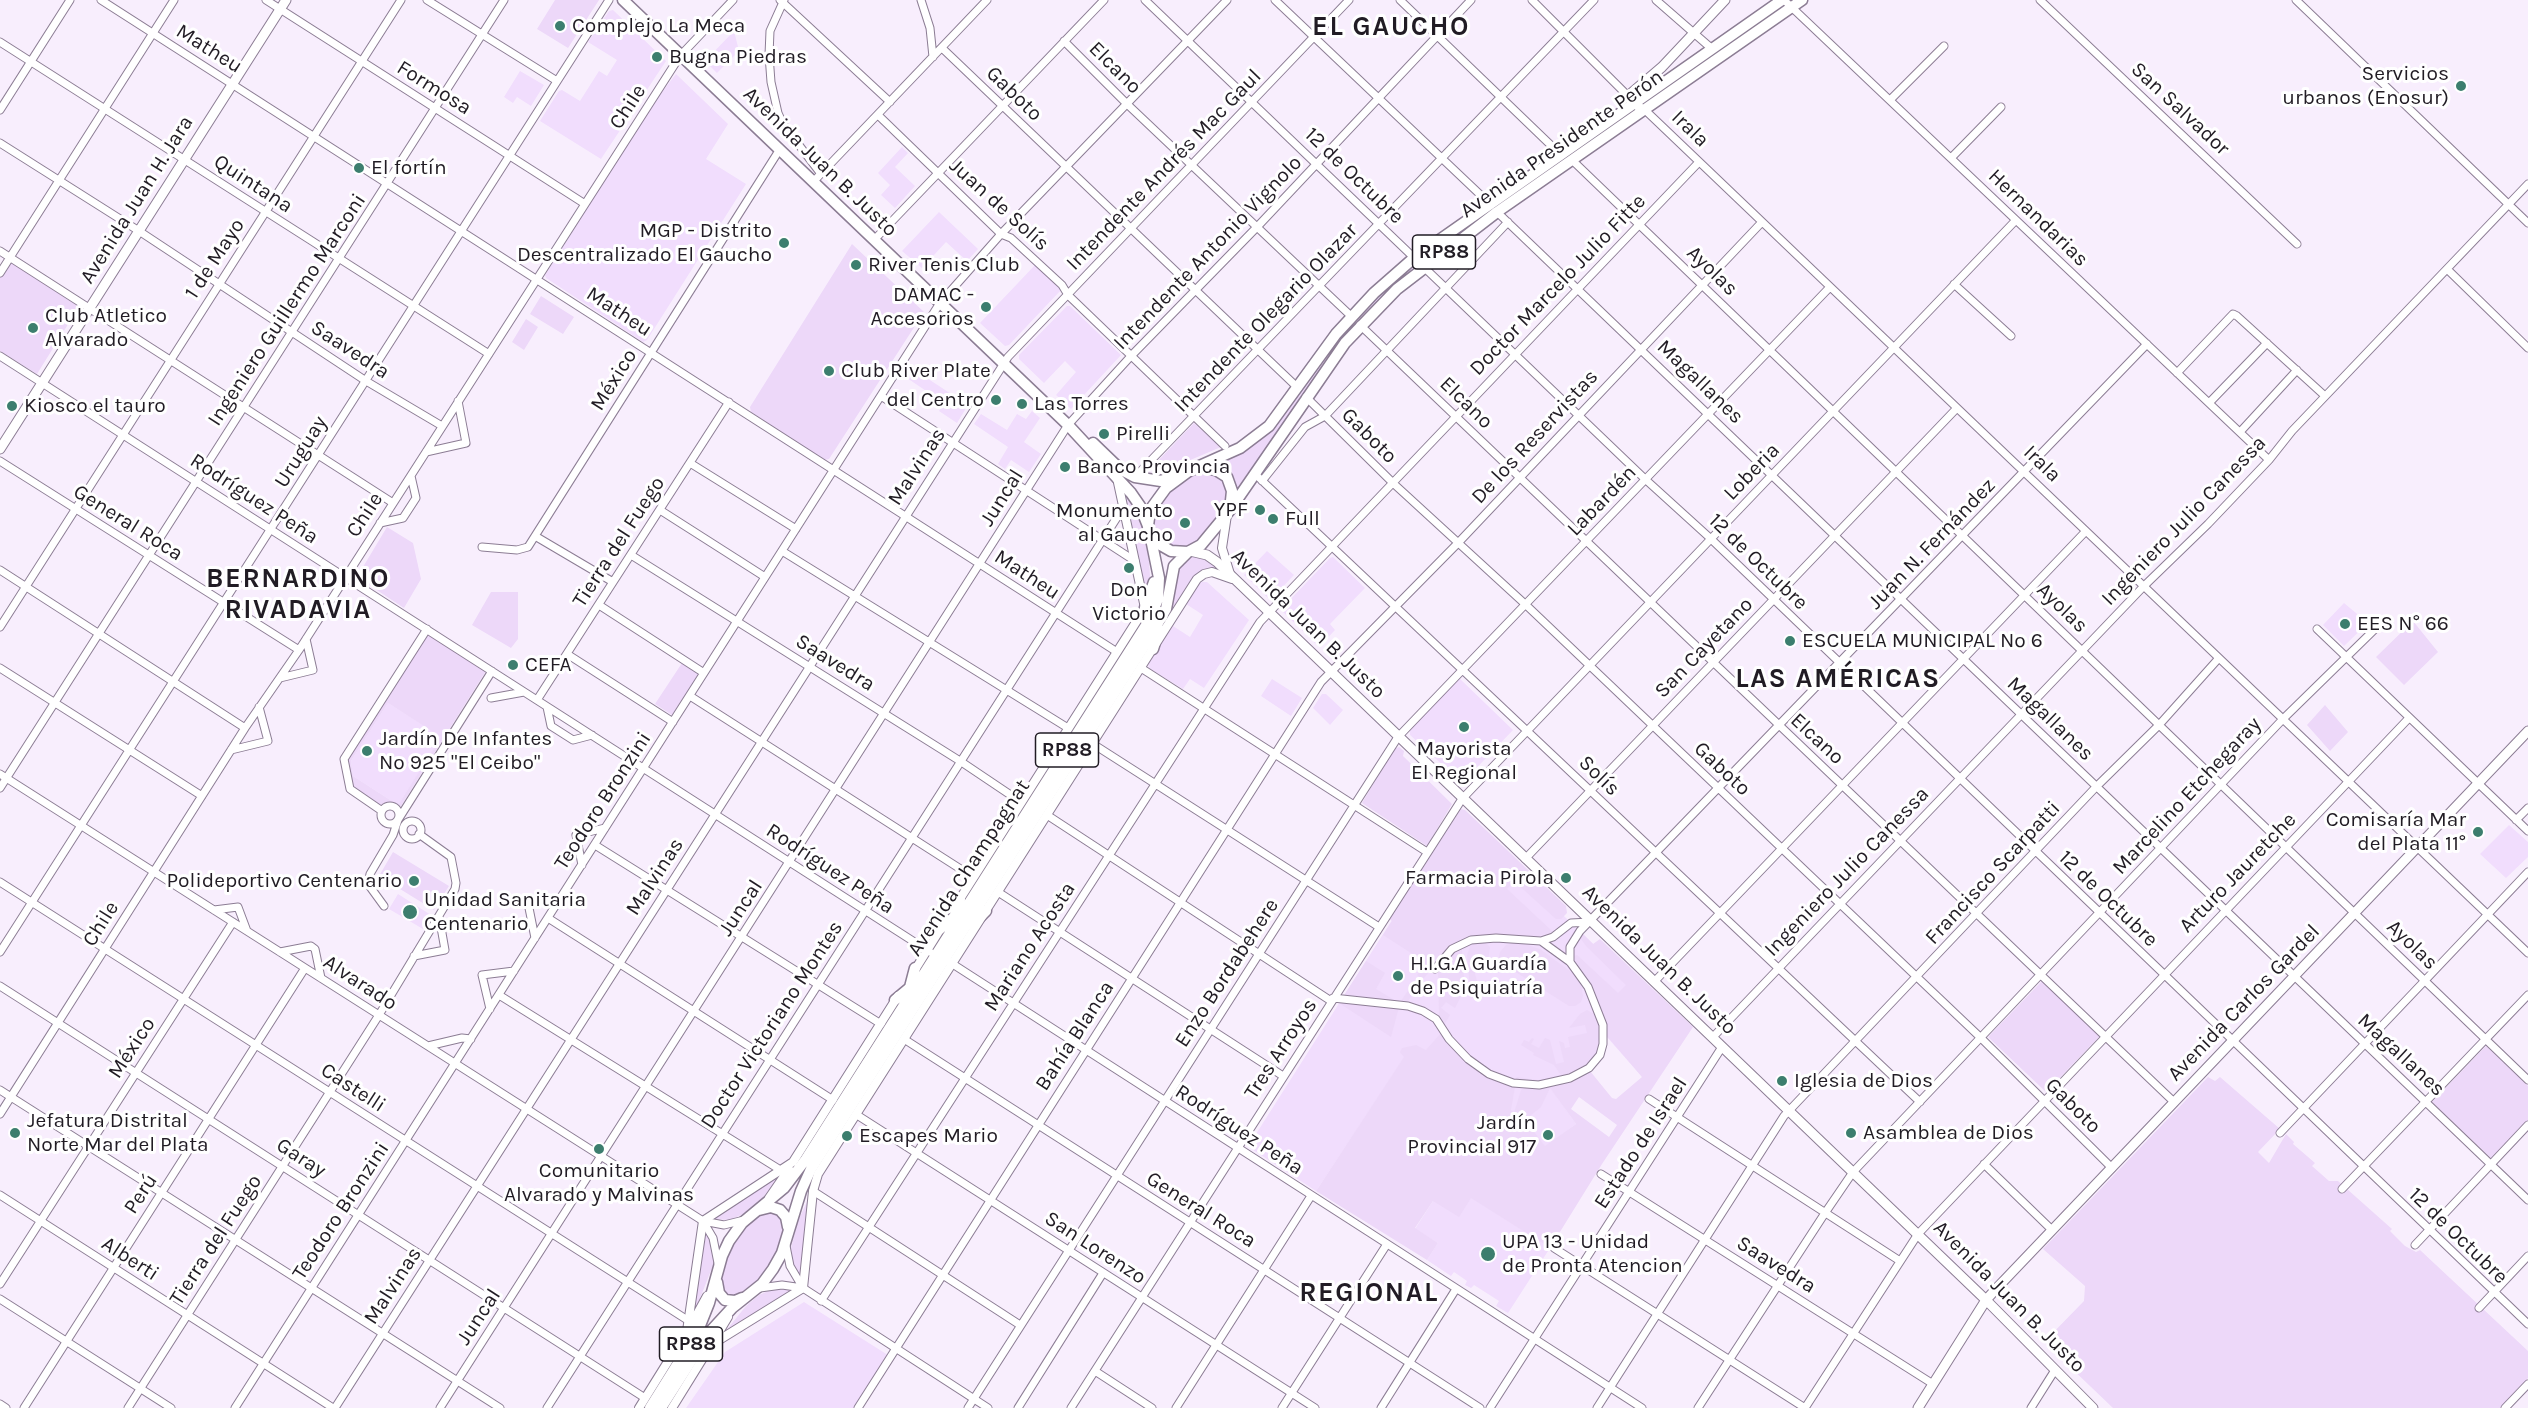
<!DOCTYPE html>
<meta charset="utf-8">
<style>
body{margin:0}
canvas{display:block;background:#f8eefd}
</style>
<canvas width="2528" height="1408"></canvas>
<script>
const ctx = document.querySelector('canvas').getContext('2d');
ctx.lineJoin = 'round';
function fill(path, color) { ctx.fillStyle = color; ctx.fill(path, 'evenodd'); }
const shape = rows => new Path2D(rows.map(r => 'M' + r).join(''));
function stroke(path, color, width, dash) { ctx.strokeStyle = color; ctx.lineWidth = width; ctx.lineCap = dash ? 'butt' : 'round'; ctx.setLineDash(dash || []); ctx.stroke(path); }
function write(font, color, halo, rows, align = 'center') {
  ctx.font = font + ' Karla,sans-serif'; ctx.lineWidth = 6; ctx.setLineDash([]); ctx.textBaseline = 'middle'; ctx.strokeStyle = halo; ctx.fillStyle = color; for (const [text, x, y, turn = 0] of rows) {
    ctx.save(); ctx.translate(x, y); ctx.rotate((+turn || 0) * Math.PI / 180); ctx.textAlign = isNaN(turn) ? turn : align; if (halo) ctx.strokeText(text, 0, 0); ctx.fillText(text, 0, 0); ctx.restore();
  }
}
const built = shape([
 [613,10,666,61,601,159,540,121,559,91,562,90,580,101,599,71,607,76,617,60,588,42,609,11],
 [734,31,739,51,717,73,705,61],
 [520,71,544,85,531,106,517,97,513,103,504,97],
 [676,74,728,124,706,159,746,184,647,340,643,342,546,278,545,275,659,96],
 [902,147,908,153,895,167,915,186,895,208,881,195,890,185,878,173],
 [939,212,978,249,967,261,946,242,922,268,902,251],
 [1036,264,1061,287,1061,290,1009,345,1005,346,980,323],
 [1067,306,1070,306,1121,355,1071,409,1056,395,1076,372,1065,361,1044,383,1019,359,1019,355],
 [907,365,968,405,957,423,939,411,944,403,901,374],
 [1032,411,1040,418,1024,442,1041,454,1029,472,1011,460,1005,469,998,464,1008,447,974,424,981,414,1007,430,1017,414,1026,419],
 [1267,551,1294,575,1272,598,1268,598,1244,575],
 [1333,557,1365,588,1330,624,1335,630,1319,647,1283,612,1282,608,1330,558],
 [1201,582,1207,582,1249,620,1204,688,1190,679,1183,689,1149,668,1148,664,1173,626,1190,637,1203,615,1186,604],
 [2344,603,2368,623,2344,646,2323,625],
 [1459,678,1513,730,1462,783,1410,735,1410,730],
 [1272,679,1302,698,1291,716,1261,696],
 [1322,694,1326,694,1343,710,1330,725,1313,708],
 [388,703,442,737,398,805,353,776,351,761],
 [1455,821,1464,821,1687,1033,1652,1088,1606,1036,1604,1054,1595,1067,1570,1083,1550,1087,1576,1124,1545,1147,1511,1111,1410,1049,1316,1191,1250,1148,1249,1145],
 [2509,825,2528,842,2528,857,2506,878,2480,854],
 [398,894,431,915,423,929,389,909],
 [1471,1197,1550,1248,1508,1313,1496,1306,1499,1301,1474,1285,1471,1288,1465,1285,1467,1281,1454,1272,1451,1276,1427,1260,1438,1243,1415,1229,1433,1201],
 [804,1302,891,1357,857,1408,686,1408,725,1352]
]);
const green = shape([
 [555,0,599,0,568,48,537,29],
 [852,244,924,312,829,459,824,460,751,412,750,407],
 [9,259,80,305,37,374,0,351,0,274],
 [1410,266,1412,270,1370,312,1238,495,1222,468,1216,465,1241,450,1354,317],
 [541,296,574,317,563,334,530,314],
 [526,319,538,327,524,350,512,342],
 [1194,423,1221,447,1162,472,1157,471,1155,464],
 [1201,471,1221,476,1227,486,1226,503,1221,515,1198,544,1183,549,1166,544,1154,530,1152,518,1161,498,1193,474],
 [1124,493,1138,514,1148,545,1150,576,1146,597],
 [387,527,413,543,421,579,404,608,357,577],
 [1195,556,1207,558,1222,571,1208,569,1164,624,1172,600,1175,572,1190,557],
 [491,592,518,592,518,639,511,648,472,625],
 [2413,621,2438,652,2404,685,2376,657],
 [428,634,486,671,401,806,391,804,380,805,353,788,347,761],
 [388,703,441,737,398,805,353,776,351,761],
 [682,663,699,674,672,715,655,704],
 [2325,705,2348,732,2330,751,2307,725],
 [1399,747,1404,751,1403,756,1452,804,1427,846,1362,803,1394,749],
 [1461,809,1465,810,1566,906,1567,913,1561,919,1556,919,1514,881,1507,889,1553,932,1539,936,1488,934,1465,939,1448,948,1424,978,1421,978,1417,975,1425,962,1383,935,1392,921,1389,919],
 [393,852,449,886,434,910,379,876],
 [1583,934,1593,944,1600,939,1693,1027,1602,1164,1550,1248,1471,1198,1459,1217,1433,1201,1415,1228,1438,1243,1427,1260,1316,1191,1404,1057,1400,1052,1402,1048,1416,1045,1426,1050,1442,1032,1456,1052,1515,1087,1511,1110,1514,1113,1521,1090,1524,1088,1549,1087,1570,1083,1590,1071,1612,1098,1616,1099,1642,1077,1606,1035,1603,1016,1594,992,1573,956,1577,955,1618,993,1626,985,1586,946,1581,939],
 [1550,1088,1576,1124,1545,1146,1525,1120,1541,1107],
 [1579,1097,1617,1125,1609,1137,1571,1109],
 [1485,942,1490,947,1488,962,1481,964,1480,960,1472,962,1478,985,1477,989,1482,996,1480,999,1470,989,1467,955,1471,944],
 [1512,943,1525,944,1540,949,1571,972,1581,985,1583,996,1581,1002,1575,1006,1569,1006,1503,964,1499,957,1500,952,1506,945],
 [1459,949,1462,950,1464,979,1462,994,1455,1008,1446,1002,1441,1008,1450,1015,1444,1025,1439,1016,1438,970,1449,957],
 [1366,961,1385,973,1376,989,1396,1001,1401,1001,1409,989,1414,992,1408,1001,1406,1003,1343,997],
 [2042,981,2100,1036,2046,1092,1988,1037],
 [1340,1001,1399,1007,1391,1037,1339,1003],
 [1587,1010,1596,1015,1600,1029,1599,1052,1591,1064,1568,1076,1538,1083,1514,1081,1517,1077,1538,1080,1561,1075,1554,1065,1533,1055,1534,1053,1521,1045,1524,1040,1529,1042,1532,1038,1534,1039,1531,1044,1539,1048,1545,1038,1550,1040,1556,1064,1564,1062,1559,1041,1564,1043,1565,1048,1570,1047,1568,1037,1587,1033,1585,1025,1569,1028,1580,1014],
 [2486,1046,2528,1086,2528,1120,2491,1158,2432,1102],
 [2208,1077,2215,1081,2220,1077,2280,1129,2258,1152,2269,1163,2286,1134,2294,1142,2293,1144,2315,1163,2312,1166,2329,1181,2338,1181,2392,1229,2390,1231,2405,1246,2416,1252,2420,1250,2528,1351,2528,1378,2500,1408,2113,1408,2044,1342,2084,1301,2085,1286,2043,1249],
 [780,1176,763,1197,743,1214,730,1220,710,1219],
 [811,1193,801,1278,792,1262,791,1248,798,1221],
 [765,1212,775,1212,781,1217,783,1225,781,1243,769,1269,749,1290,736,1297,725,1295,720,1283,725,1260,739,1233,754,1218],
 [704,1229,710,1238,714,1252,713,1265,694,1314],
 [785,1288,795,1290,724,1333,746,1306,759,1295,773,1289]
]);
const minor = shape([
 [101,0,1117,652],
 [266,0,585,204],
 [427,0,557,81],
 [780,0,890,102],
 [784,0,770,31,769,55,771,82,778,113,783,124,821,174],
 [921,0,930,28,933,57],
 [1145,0,1645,479,1710,538,2528,1324],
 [1275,0,1489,203],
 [1400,0,1560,154],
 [1532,0,1628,96],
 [1656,0,1711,48],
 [1784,0,2269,460],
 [2040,0,2297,244],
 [2296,0,2528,223],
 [1064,41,1127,104,1352,317],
 [0,42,489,354],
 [942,48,1298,388],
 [1890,100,1944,46],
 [0,110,70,0],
 [1645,110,2528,953],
 [878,115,1001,234,1011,238,1062,285,1068,295,1225,446],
 [0,143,139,231,366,381,442,426],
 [1951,158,2001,107],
 [1572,160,2528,1080],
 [813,182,987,0],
 [1497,212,2528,1200],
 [874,240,1104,0],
 [0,251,393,503],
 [2447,269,2528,348],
 [0,273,174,0],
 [1954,284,2011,336],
 [1360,325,2174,1102],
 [0,356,930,952],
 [2177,373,2233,314,2237,316,2325,396],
 [881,396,1135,561],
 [1306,397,1394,484,1525,604,1981,1038,2112,1168],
 [2209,403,2267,343],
 [2240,432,2297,370],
 [426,452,466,443,458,401],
 [0,461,299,650],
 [690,463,796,529],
 [1255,474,1920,1102],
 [1135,477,1594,0],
 [1262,481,1305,427,1325,416,1508,222],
 [660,510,765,577],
 [380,523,403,518,416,498,411,476],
 [535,536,613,582],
 [482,547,517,550,528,547,780,149],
 [782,551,1068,728],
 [631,555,960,761,1021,802],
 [0,570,245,728],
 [599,605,704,673],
 [0,627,401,0],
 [2317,629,2528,831],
 [567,654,673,722],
 [0,668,202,796],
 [1141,668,1427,852],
 [280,678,313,670,306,639],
 [690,696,973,877],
 [491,698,524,692],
 [537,700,729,402],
 [547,707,551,726,573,740,592,735],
 [1093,744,1379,927],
 [231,750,268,741,259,707],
 [0,774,703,1221,724,1225,744,1220],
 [0,788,504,0],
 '381 815a9 9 0 1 1 18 0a9 9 0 1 1-18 0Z',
 [382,811,350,789,344,759,427,629],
 [1047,815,1331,1001],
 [2516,820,2528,808],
 '403 830a9 9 0 1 1 18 0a9 9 0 1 1-18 0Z',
 [595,845,881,1024],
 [1525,859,1957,408],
 [582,865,576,835,605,828],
 [0,882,689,1321],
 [998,892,1283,1076],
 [384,906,368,884,370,874,393,835,398,820,492,671],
 [214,910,238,907,247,931],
 [548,918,833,1100],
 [535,938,528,903,561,898],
 [1541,941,1553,937,1571,923,1590,922],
 [0,952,609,0],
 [280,952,311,946,315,949,321,978],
 [414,956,445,950,439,916],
 [948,961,1642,1408],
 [1570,962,1570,947,1580,931,2147,344],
 [1654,982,2086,531],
 [0,986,645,1398],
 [499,995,782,1171],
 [1333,998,1408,1006,1423,1011,1436,1019,1449,1039,1468,1059,1489,1074,1513,1083,1539,1085,1570,1078,1589,1068,1600,1055,1603,1044,1603,1025,1588,987,1570,962,1541,941,1496,938,1471,940,1452,949,1435,969],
 [490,1009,482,975,514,971],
 [1713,1037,2144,586,2208,524,2269,460,2292,431,2528,184],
 [904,1039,1480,1408],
 [428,1046,462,1038,471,1039],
 [0,1090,500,1408],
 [1649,1099,1900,1261],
 [0,1114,245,728,299,650,680,56,733,0],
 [857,1115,1315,1408],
 [2280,1133,2528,872],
 [1984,1164,2052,1230],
 [1601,1174,1933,1384],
 [2342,1189,2528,995],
 [813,1191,1020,1325],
 [0,1195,333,1408],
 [703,1221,713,1238,718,1263],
 [2415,1245,2528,1125],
 [786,1246,790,1266,803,1288],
 [1554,1248,1805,1408],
 [0,1284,233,922],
 [760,1288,782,1285,803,1288,988,1408],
 [0,1299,171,1408],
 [821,1301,1260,622,1699,162],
 [2479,1308,2528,1256],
 [1095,1371,1152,1408],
 [0,1404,6,1408],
 [24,1408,305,968],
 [128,1408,379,1015,455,889,456,883,451,857,419,834],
 [235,1408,940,303,1001,234,1227,0],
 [335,1408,1008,357,1349,0],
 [440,1408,1068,425,1131,356,1258,226,1471,0],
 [547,1408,1123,508],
 [858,1408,1321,682,1458,543,1762,222],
 [968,1408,1398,737,1830,287],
 [1018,1408,1103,1273],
 [1071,1408,1462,799,2016,220],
 [1176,1408,1311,1196],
 [1282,1408,1387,1244],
 [1381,1408,1456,1289],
 [1490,1408,1722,1047],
 [1597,1408,1784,1116,2096,787,2159,725,2219,658],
 [1698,1408,1825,1213,1853,1172,2283,719,2375,629],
 [1805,1408,1918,1234,2409,718],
 [2031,1408,2055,1370],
 [2505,1408,2528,1384]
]);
const tertiary = shape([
 [1227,515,1222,548,1230,574],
 [958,902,1145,608,1117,478],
 [913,973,943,925],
 [769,1198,789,1169],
 [690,1327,707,1296],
 [713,1342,728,1317],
 [639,1408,687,1331,703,1221,793,1162,898,996],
 [672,1408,711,1345,803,1288,813,1191,818,1174,1197,579,1204,574,1212,572,1232,579]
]);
const secondary = shape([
 [1640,108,1628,96,1662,67,1725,0],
 [0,449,286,0],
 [1190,551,1207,555,1217,562,1986,1300,2093,1408],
 [1918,1408,1986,1300,1995,1290,2528,731]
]);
const primary = shape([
 [623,0,1068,425,1131,493,1140,506,1148,526],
 [1093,443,1120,469,1135,477,1161,481,1183,473]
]);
const trunk = shape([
 [1200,467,1216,470,1227,477,1232,491,1230,510,1201,545,1188,552,1171,551,1157,543,1150,534,1148,526,1150,510,1166,488,1189,471,1200,467],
 [1195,468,1240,448,1269,426,1336,334,1374,293,1415,257,1782,0],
 [1230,510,1345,343,1397,289,1497,212,1802,0],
 [1145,608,1154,582],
 [1153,649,1159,629],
 [972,925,986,911],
 [951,927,960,899],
 [940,929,954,917],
 [909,991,915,968],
 [895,1000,913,985],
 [759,1210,771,1207,780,1210,786,1217,788,1227],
 [717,1282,719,1293,725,1300,735,1301,742,1298],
 [650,1408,697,1333,709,1303,722,1256,729,1241,742,1223,784,1188,806,1159,1150,619,1158,599,1159,578,1150,534],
 [661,1408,709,1333,732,1308,762,1284,773,1269,782,1253,801,1191,811,1169,1150,637,1166,609,1174,566,1188,552]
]);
const markers = [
 [560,26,6,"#3c7e6e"],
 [657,57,6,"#3c7e6e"],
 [2461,86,6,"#3c7e6e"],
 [359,168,6,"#3c7e6e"],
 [784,243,6,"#3c7e6e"],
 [856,265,6,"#3c7e6e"],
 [986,307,6,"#3c7e6e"],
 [33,328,6,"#3c7e6e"],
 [829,371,6,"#3c7e6e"],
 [996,400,6,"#3c7e6e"],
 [1022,404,6,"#3c7e6e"],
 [12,406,6,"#3c7e6e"],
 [1104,434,6,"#3c7e6e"],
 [1065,467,6,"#3c7e6e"],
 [1260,510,6,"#3c7e6e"],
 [1273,519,6,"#3c7e6e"],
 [1185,523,6,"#3c7e6e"],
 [1129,568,6,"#3c7e6e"],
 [2345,624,6,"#3c7e6e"],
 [1790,641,6,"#3c7e6e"],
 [513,665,6,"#3c7e6e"],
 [1464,727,6,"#3c7e6e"],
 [367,751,6,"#3c7e6e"],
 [2478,832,6,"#3c7e6e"],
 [1566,878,6,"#3c7e6e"],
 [414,881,6,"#3c7e6e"],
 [410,912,8,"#3c7e6e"],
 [1398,976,6,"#3c7e6e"],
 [1782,1081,6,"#3c7e6e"],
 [15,1133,6,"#3c7e6e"],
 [1851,1133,6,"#3c7e6e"],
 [1548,1135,6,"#3c7e6e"],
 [847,1136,6,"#3c7e6e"],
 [599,1149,6,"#3c7e6e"],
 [1488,1254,8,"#3c7e6e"]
];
const shields = [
 [1444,252,63],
 [1067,750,63],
 [691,1344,63]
];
const shieldNames = [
 ["RP88",1444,252],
 ["RP88",1067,750],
 ["RP88",691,1344]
];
const poiNames = [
 ["Complejo La Meca",572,26],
 ["Bugna Piedras",669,57],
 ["Servicios",2449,74,"right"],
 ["urbanos (Enosur)",2449,98,"right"],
 ["El fortín",371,168],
 ["MGP - Distrito",772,231,"right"],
 ["Descentralizado El Gaucho",772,255,"right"],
 ["River Tenis Club",868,265],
 ["DAMAC -",974,295,"right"],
 ["Accesorios",974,319,"right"],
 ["Club Atletico",45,316],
 ["Alvarado",45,340],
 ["Club River Plate",841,371],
 ["del Centro",984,400,"right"],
 ["Las Torres",1034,404],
 ["Kiosco el tauro",24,406],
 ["Pirelli",1116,434],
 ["Banco Provincia",1077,467],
 ["YPF",1248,510,"right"],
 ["Monumento",1173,511,"right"],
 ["al Gaucho",1173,535,"right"],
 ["Full",1285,519],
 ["Don",1129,590,"center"],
 ["Victorio",1129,614,"center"],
 ["EES N° 66",2357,624],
 ["ESCUELA MUNICIPAL Nº 6",1802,641],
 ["CEFA",525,665],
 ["Jardín De Infantes",379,739],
 ["Nº 925 \"El Ceibo\"",379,763],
 ["Mayorista",1464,749,"center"],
 ["El Regional",1464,773,"center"],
 ["Comisaría Mar",2466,820,"right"],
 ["del Plata 11°",2466,844,"right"],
 ["Farmacia Pirola",1554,878,"right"],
 ["Polideportivo Centenario",402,881,"right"],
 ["Unidad Sanitaria",424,900],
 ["Centenario",424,924],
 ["H.I.G.A Guardía",1410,964],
 ["de Psiquiatría",1410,988],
 ["Iglesia de Dios",1794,1081],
 ["Jefatura Distrital",27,1121],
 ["Norte Mar del Plata",27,1145],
 ["Jardín",1536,1123,"right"],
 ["Provincial 917",1536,1147,"right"],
 ["Asamblea de Dios",1863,1133],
 ["Escapes Mario",859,1136],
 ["Comunitario",599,1171,"center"],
 ["Alvarado y Malvinas",599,1195,"center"],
 ["UPA 13 - Unidad",1502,1242],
 ["de Pronta Atencion",1502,1266]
];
const streetNames = [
 ["Matheu",209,49,32],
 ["Elcano",1115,68,45],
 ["Formosa",434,88,32],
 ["Gaboto",1014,94,44],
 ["Chile",628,107,-57],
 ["San Salvador",2180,109,43],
 ["Irala",1690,129,44],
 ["Avenida Presidente Perón",1562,144,-35],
 ["Avenida Juan B. Justo",820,162,44],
 ["Intendente Andrés Mac Gaul",1164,170,-46],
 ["12 de Octubre",1354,176,44],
 ["Quintana",253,184,33],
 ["Avenida Juan H. Jara",137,200,-58],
 ["Juan de Solís",999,205,42],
 ["Hernandarias",2038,218,44],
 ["Intendente Antonio Vignolo",1208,253,-46],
 ["1 de Mayo",215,259,-57],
 ["Ayolas",1712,271,44],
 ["Doctor Marcelo Julio Fitte",1558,285,-46],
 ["Ingeniero Guillermo Marconi",287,310,-57],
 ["Matheu",619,312,33],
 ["Intendente Olegario Olazar",1266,318,-46],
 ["Saavedra",350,350,33],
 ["México",614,380,-58],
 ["Magallanes",1700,382,44],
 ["Elcano",1466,403,44],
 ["Gaboto",1369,436,45],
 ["De los Reservistas",1535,437,-47],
 ["Uruguay",301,452,-58],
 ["Irala",2042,464,44],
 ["Malvinas",917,467,-57],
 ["Loberia",1752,472,-46],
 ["Juncal",1002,498,-58],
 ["Rodríguez Peña",254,499,33],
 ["Labardén",1602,501,-46],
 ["Chile",365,515,-57],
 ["Ingeniero Julio Canessa",2184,521,-46],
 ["General Roca",128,523,32],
 ["Tierra del Fuego",619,542,-57],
 ["Juan N. Fernández",1932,544,-46],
 ["12 de Octubre",1758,562,44],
 ["Matheu",1027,575,33],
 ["Ayolas",2062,608,44],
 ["Avenida Juan B. Justo",1308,624,44],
 ["San Cayetano",1704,648,-46],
 ["Saavedra",835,663,32],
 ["Magallanes",2050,719,44],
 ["Elcano",1817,739,43],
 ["Gaboto",1722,769,43],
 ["Solís",1599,776,44],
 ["Marcelino Etchegaray",2187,796,-47],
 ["Teodoro Bronzini",603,801,-57],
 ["Avenida Champagnat",969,868,-57],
 ["Rodríguez Peña",830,869,33],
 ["Ingeniero Julio Canessa",1847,872,-46],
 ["Francisco Scarpatti",1993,873,-47],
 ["Arturo Jauretche",2238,873,-46],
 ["Malvinas",655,877,-57],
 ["12 de Octubre",2108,899,44],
 ["Juncal",741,908,-57],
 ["Chile",101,924,-58],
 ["Ayolas",2412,945,44],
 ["Mariano Acosta",1030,947,-57],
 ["Avenida Juan B. Justo",1659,960,44],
 ["Enzo Bordabehere",1227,973,-57],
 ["Alvarado",360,983,33],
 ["Avenida Carlos Gardel",2244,1003,-46],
 ["Doctor Victoriano Montes",772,1025,-57],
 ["Bahía Blanca",1075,1036,-57],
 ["México",132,1048,-57],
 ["Tres Arroyos",1281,1049,-57],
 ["Magallanes",2401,1055,43],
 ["Castelli",353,1088,33],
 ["Gaboto",2073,1106,45],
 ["Rodríguez Peña",1239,1130,33],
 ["Estado de Israel",1641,1143,-57],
 ["Garay",301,1158,33],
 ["Perú",141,1194,-57],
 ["General Roca",1201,1210,32],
 ["Teodoro Bronzini",341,1211,-57],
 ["12 de Octubre",2458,1236,44],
 ["Tierra del Fuego",216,1240,-57],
 ["San Lorenzo",1095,1248,33],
 ["Alberti",130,1259,33],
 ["Saavedra",1776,1265,32],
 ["Malvinas",393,1286,-57],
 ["Avenida Juan B. Justo",2009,1297,45],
 ["Juncal",479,1317,-57]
];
const districtNames = [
 ["EL GAUCHO",1391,27],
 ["BERNARDINO",298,579],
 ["RIVADAVIA",298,610],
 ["LAS AMÉRICAS",1838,679],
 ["REGIONAL",1369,1293]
];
fill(built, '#f1ddfd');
fill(green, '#edd8f9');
stroke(minor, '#8c7d94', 9);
stroke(tertiary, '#8c7d94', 10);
stroke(secondary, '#8c7d94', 11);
stroke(primary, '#8c7d94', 13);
stroke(trunk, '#8c7d94', 13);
stroke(minor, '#fff', 7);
stroke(tertiary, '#fff', 8);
stroke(secondary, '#fff', 9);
stroke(primary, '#fff', 10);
stroke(trunk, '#fff', 10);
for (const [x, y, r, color] of markers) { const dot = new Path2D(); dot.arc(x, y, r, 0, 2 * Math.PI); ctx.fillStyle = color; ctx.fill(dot); stroke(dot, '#fff', 2); }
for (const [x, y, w] of shields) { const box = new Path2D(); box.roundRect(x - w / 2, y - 17, w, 34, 4.5); ctx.fillStyle = '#fff'; ctx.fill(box); stroke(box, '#211c24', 1.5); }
write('bold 20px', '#211c24', null, shieldNames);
write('21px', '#211c24', '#fff', poiNames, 'left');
write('21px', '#211c24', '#fff', streetNames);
ctx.letterSpacing = '1.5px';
write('bold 27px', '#211c24', '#fff', districtNames);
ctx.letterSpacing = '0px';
</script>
